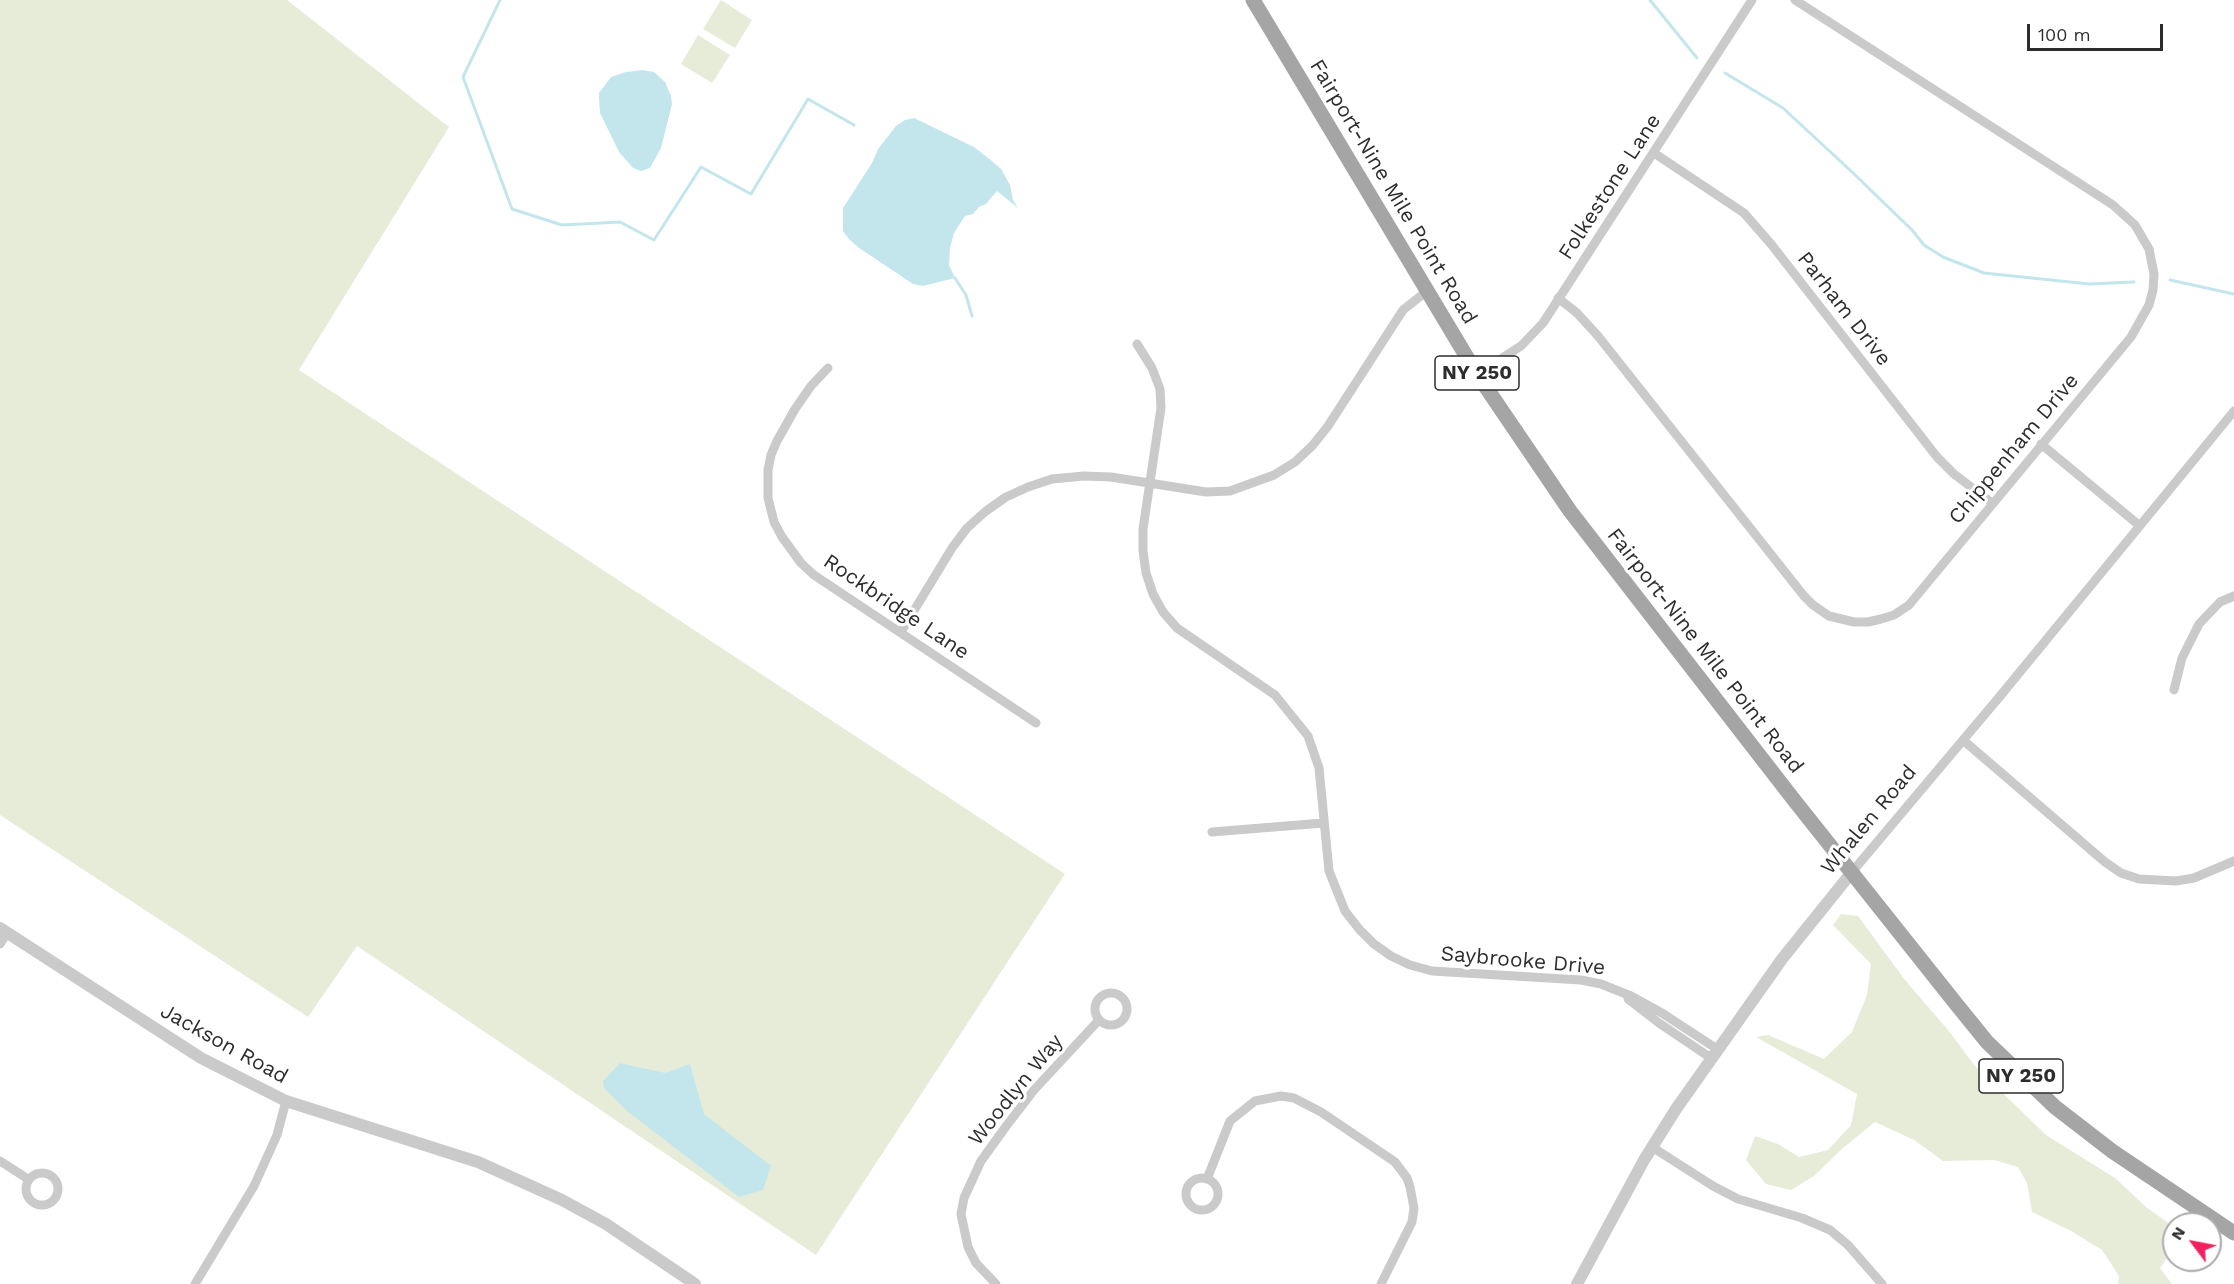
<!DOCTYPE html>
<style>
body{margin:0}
#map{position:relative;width:2234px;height:1284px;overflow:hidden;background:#fff;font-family:"Work Sans",sans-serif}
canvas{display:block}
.north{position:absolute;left:2162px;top:1212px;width:60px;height:60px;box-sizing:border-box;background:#fff;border:2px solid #ababab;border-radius:50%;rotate:302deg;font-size:16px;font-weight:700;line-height:24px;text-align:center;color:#2d2d2d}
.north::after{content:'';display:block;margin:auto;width:21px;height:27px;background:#f1215f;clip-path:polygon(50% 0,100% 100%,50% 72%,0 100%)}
.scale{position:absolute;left:2027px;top:24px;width:136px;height:27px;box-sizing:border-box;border:3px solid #2d2d2d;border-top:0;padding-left:8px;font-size:18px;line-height:21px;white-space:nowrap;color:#2d2d2d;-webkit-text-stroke:4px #fff;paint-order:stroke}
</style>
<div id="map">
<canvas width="2234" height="1284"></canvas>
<div class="north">N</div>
<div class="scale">100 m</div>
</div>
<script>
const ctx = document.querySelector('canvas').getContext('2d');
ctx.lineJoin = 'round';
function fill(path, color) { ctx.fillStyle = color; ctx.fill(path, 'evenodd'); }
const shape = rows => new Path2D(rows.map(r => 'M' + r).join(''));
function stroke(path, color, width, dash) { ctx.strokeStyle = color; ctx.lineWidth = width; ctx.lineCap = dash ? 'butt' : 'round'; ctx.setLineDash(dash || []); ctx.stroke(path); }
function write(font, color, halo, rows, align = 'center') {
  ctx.font = font + ' "Work Sans",sans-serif'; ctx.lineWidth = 6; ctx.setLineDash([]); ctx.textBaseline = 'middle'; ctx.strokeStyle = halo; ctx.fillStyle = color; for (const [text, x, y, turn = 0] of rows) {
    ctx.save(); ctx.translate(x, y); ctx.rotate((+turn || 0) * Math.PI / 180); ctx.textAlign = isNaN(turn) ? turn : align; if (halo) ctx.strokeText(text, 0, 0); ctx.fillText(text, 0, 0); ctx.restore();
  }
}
const green = shape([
 [0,0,287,0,449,127,299,370,1065,874,816,1255,357,946,308,1017,0,815],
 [721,0,752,20,735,48,703,29],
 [698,35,730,55,712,83,681,64],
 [1841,914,1858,916,1905,980,1948,1030,1975,1066,2046,1135,2115,1178,2146,1207,2174,1227,2174,1248,2160,1268,2172,1284,2118,1284,2119,1276,2102,1250,2071,1231,2032,1212,2027,1183,2018,1167,1994,1160,1943,1161,1914,1140,1875,1122,1843,1148,1814,1176,1791,1190,1766,1184,1746,1160,1755,1136,1778,1144,1799,1157,1828,1150,1851,1125,1857,1094,1756,1037,1768,1035,1824,1059,1852,1032,1867,995,1871,964,1833,925]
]);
const water = shape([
 [643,70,654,72,665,82,671,96,672,104,661,148,650,168,641,171,633,168,619,152,600,113,599,99,599,93,611,77,626,72],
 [914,118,974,147,992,161,1001,169,1010,185,1013,200,1018,208,997,191,986,204,979,207,973,214,965,216,954,233,950,248,949,265,955,278,923,286,913,284,859,248,849,239,843,231,843,208,872,163,878,149,896,126,905,120],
 [620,1063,665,1073,690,1064,704,1114,771,1166,763,1190,739,1197,627,1111,604,1088,603,1081]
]);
const stream = shape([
 [500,0,463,77,512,209,562,225,620,222,654,240,701,167,751,194,808,99,854,125],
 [1650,0,1697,58],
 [1725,73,1783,108,1852,172,1912,230,1924,245,1943,257,1984,273,2089,284,2134,282],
 [955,278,966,295,972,316],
 [2170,280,2234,294]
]);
const minor = shape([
 [1654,153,1744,213,1771,244,1937,457,1954,474,1992,503],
 [1558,298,1577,313,1598,336,1804,596,1813,605,1829,616,1854,622,1868,622,1881,619,1894,615,1909,605,2131,337,2149,305,2153,290,2154,274,2149,249,2135,225,2113,205,1795,0],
 [1137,344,1152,368,1160,389,1161,408,1143,529,1143,551,1146,573,1153,594,1163,612,1177,628,1275,695,1308,736,1319,768,1329,871,1345,911,1359,929,1374,944,1391,956,1410,965,1432,971,1581,980,1601,984,1631,996,1662,1013,1717,1049],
 [828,368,811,386,795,409,777,441,771,455,768,470,768,498,774,522,782,537,801,563,814,575,1036,723],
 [1477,374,1521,346,1543,323,1752,0],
 [2041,444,2140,526],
 [901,632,952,548,967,528,986,511,1006,497,1028,487,1052,479,1084,476,1111,477,1206,492,1230,491,1274,475,1295,462,1313,445,1328,426,1403,310,1427,291],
 [2174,690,2182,658,2199,624,2220,602,2234,596],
 [1963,740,2105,862,2121,873,2139,879,2176,881,2194,878,2234,861],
 [1212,832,1323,823],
 [1852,872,2001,695,2234,411],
 [0,944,7,933],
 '1095 1009a16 16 0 1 1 32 0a16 16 0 1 1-32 0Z',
 [1628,999,1659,1023,1711,1058],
 [1652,1147,1713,1186,1738,1199,1802,1218,1830,1230,1848,1245,1882,1284],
 [0,1161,28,1179],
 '26 1189a16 16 0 1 1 32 0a16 16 0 1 1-32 0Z',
 '1186 1194a16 16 0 1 1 32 0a16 16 0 1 1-32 0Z',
 [1207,1179,1230,1121,1255,1101,1281,1096,1294,1098,1321,1112,1395,1162,1407,1178,1410,1187,1414,1208,1412,1222,1381,1284],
 [195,1284,254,1186,277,1135,286,1101],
 [996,1284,976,1263,968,1247,961,1214,964,1198,981,1161,1007,1125,1034,1090,1099,1020]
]);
const tertiary = shape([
 [0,928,201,1058,286,1101,478,1162,562,1200,606,1224,695,1284],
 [1577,1284,1644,1160,1676,1109,1782,959,1852,872]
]);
const primary = shape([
 [1253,0,1477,374,1570,511,1794,800,1957,1005,1987,1042,2055,1107,2112,1151,2234,1233]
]);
const shields = [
 [1477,373,84],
 [2021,1076,84]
];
const shieldNames = [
 ["NY 250",1477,373],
 ["NY 250",2021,1076]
];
const streetNames = [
 ["Folkestone Lane",1610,187,-57],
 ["Fairport-Nine Mile Point Road",1393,192,59],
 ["Parham Drive",1844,309,52],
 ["Chippenham Drive",2014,449,-50],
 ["Rockbridge Lane",896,607,34],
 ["Fairport-Nine Mile Point Road",1705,651,52],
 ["Whalen Road",1869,820,-50],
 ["Saybrooke Drive",1523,961,5],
 ["Jackson Road",224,1044,29],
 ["Woodlyn Way",1016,1090,-51]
];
fill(green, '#e7ecd9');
fill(water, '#c3e6ed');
stroke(stream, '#c3e6ed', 3);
stroke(minor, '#cacaca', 9);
stroke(tertiary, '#cacaca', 12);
stroke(primary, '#a5a5a5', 15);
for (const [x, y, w] of shields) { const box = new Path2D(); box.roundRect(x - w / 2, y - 17, w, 34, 4.5); ctx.fillStyle = '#fff'; ctx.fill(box); stroke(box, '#2d2d2d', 1.5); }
write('bold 20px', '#2d2d2d', null, shieldNames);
write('21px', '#2d2d2d', '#fff', streetNames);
</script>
